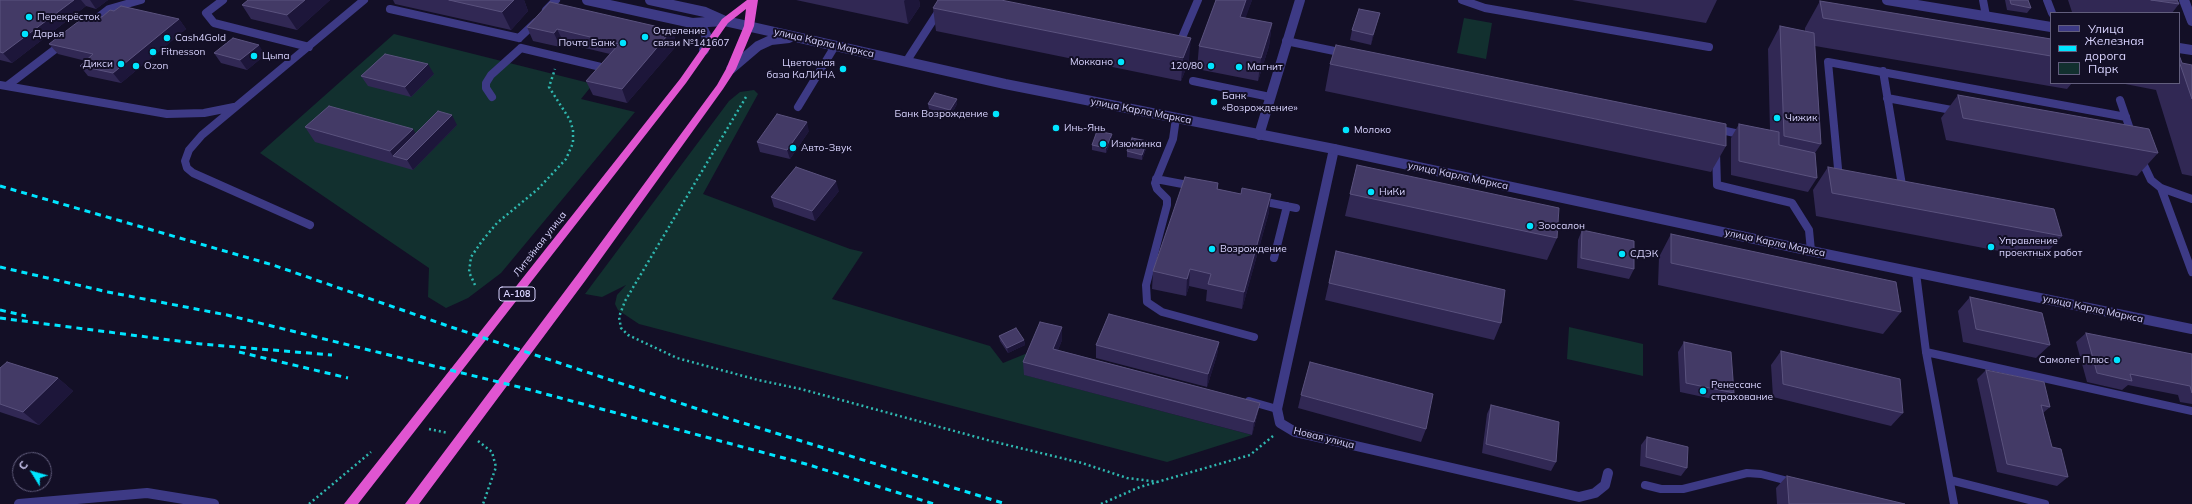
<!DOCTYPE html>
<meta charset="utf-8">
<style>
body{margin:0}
#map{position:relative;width:2192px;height:504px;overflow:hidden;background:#130f26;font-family:Mulish,sans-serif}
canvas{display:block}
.legend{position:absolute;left:2050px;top:12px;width:130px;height:72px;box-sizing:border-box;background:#130f26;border:1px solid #625e7d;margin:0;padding:5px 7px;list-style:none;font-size:12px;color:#d9d4ff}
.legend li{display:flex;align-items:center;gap:8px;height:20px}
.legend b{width:20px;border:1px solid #625e7d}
.north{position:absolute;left:12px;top:452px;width:40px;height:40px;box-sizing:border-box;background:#130f26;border:1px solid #625e7d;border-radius:50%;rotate:307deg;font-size:11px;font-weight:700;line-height:16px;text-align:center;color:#d9d4ff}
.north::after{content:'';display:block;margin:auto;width:14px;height:18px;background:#00e5ff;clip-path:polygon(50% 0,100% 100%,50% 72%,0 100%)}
</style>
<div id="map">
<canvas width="2192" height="504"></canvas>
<ul class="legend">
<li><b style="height:5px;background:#3d3a85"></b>Улица</li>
<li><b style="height:5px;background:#00e5ff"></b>Железная дорога</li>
<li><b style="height:11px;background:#12302f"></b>Парк</li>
</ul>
<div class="north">С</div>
</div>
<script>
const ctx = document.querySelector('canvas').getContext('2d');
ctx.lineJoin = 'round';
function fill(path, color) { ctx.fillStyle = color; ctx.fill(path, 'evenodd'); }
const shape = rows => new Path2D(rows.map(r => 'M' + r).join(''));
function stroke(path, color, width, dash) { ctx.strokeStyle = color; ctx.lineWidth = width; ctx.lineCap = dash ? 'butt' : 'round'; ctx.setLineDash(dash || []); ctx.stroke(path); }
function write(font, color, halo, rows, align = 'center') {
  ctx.font = font + ' Mulish,sans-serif'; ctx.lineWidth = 4; ctx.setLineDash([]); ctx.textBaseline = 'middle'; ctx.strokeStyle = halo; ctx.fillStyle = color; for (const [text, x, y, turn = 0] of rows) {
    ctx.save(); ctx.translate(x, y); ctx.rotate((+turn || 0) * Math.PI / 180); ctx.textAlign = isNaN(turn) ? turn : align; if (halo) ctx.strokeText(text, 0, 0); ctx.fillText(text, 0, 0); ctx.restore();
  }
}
const green = shape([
 [1464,18,1492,23,1486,59,1457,53],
 [394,34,593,84,581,99,635,112,501,273,468,298,446,308,428,297,429,268,260,153],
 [754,90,758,94,703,194,850,249,863,252,832,299,990,346,1003,363,1035,350,1025,375,1252,435,1167,462,639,324,618,310,615,304,617,295,626,285,602,297,585,294,729,101,740,92],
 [1569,327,1643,344,1643,376,1567,359]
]);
const path = shape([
 [746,97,625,301,619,317,621,328,628,335,677,358,758,380,801,389,991,441,1082,463,1127,478,1159,482],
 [475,285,469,272,471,257,482,241,497,223,538,189,566,159,573,143,573,130,570,120,549,87,555,69],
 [429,429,448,433],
 [478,441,492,452,496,467,483,504],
 [309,504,371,452],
 [1101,504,1140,487,1250,455,1273,436]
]);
const service = shape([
 [223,0,206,13,214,23,309,47],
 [1462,0,1485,8,1709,47],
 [1983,0,1986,16],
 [2047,0,2052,13],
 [390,9,519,38],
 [546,10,556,0],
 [91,23,109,9,141,0],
 [519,38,536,22],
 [1176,39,1181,40,1198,0],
 [1286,41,1344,53],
 [521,48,605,68],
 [906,62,946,0],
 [1883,71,1903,191],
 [1193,81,1270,97],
 [0,85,167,114,204,113,234,107],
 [7,86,62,44],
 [492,97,486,88,486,83,491,75,521,48],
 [1887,98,1957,111],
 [2120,100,2132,135],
 [798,107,835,46],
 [1176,118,1173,139,1155,183,1157,189,1167,199,1167,205,1146,285,1147,302,1162,312,1254,337],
 [1716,129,1735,133],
 [1716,152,1717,185,1792,203,1809,230,1811,251],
 [2141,159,2151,180,2161,188,2192,199],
 [1156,179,1193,186],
 [1839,179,1828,62,2126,117],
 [2161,188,2192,272],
 [1261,201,1296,208],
 [310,225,193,173,187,168,185,161,189,150,202,135,364,0],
 [1274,258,1287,206],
 [1916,273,1926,352,1954,504],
 [1926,352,2192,411],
 [1249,401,1277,409],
 [1950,480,2045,504],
 [1645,485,1661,489,1683,489,1747,473,1761,474,1792,482]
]);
const pedestrian = shape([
 [2184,0,2192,21]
]);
const minor = shape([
 [1887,0,2051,27],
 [2179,48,2192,50],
 [1259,135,1300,0],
 [1334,149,1277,409,1280,423,1295,432,1579,497,1595,493,1605,485,1608,473],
 [19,504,147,493,214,504]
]);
const tertiary = shape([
 [587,0,692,23,725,21,1005,84,1334,149,1811,251,2192,329],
 [650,0,705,12,723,20],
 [692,23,703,29,707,37,704,50],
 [731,69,758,46,771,40,789,38]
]);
const trunk = shape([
 [747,0,758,0,754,26,736,69,723,89,585,281,419,504,405,504,577,275,717,85,726,69,744,26,746,9,728,23,686,83,358,504,344,504,680,79,722,19,747,0]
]);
const rail = shape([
 [0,186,273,265,448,326,704,411,1006,504],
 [0,267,108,292,227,315,527,389,806,464,934,504],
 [0,310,26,316],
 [0,318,201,344,332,355],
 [239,352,348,378]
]);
const wall = shape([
 [0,0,108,0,96,9,86,6,12,63,0,60],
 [248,0,330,0,297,30,251,19,242,5],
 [393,0,524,0,528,11,511,30,395,4],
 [796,0,919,0,920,6,908,24],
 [1001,0,1189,61,1181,81,936,31,933,8],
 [1216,0,1252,0,1245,18,1272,23,1269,46,1258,81,1197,69,1199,46],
 [1572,0,1717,0,1706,23],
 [2005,0,2028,0,2031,8,2027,13,2007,10],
 [2068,0,2177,0,2179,4,2172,13,2081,13,2072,12],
 [1820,1,2051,39,2051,83,2072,83,2067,89,1815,46,1821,144,1815,153,1817,178,1808,192,1731,175,1731,138,1739,124,1770,130,1768,49,1780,26,1805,31,1805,28],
 [114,11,179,19,186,29,121,83,88,76,80,66,86,61,58,54,49,44,91,20,102,17],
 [1380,13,1377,23,1371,45,1350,40,1352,30],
 [527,27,672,30,677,45,627,103,593,95,586,81,610,54,564,43,560,47,533,41],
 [214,53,265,55,247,70,221,63],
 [2179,55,2182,63,2192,65,2192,176,2182,174,2156,90,2120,83,2179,83],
 [1330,64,1726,146,1711,172,1325,91],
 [434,74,411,97,368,86,361,76],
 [1958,95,2158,153,2137,176,1946,140,1941,118],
 [928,104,957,104,951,115,929,109],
 [457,125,413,170,315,142,305,127,416,133],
 [809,131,790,159,760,152,757,142],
 [1112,139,1106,153,1092,150,1092,145],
 [1147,141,1147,146,1142,160,1127,157,1127,151],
 [1357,165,1557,238,1547,260,1345,216],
 [1828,167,2062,236,2041,259,1816,216,1813,190],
 [1218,183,1218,189,1241,194,1269,212,1242,309,1206,301,1207,290,1189,286,1186,296,1152,289,1153,271],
 [839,191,815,221,774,207,771,197],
 [1582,230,1634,269,1629,279,1577,268,1578,240],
 [1671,234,1901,312,1883,334,1658,285,1659,257],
 [1336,251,1501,323,1494,340,1325,300],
 [1970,297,2050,345,2036,358,1963,342,1958,311],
 [2086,333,2192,354,2192,404,2180,402,2178,395,2128,385,2122,390,2087,382,2076,342],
 [999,336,1024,340,1025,345,1008,353,1000,341],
 [1062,340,1058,350,1260,403,1257,416,1252,435,1024,375,1023,362],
 [1219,342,1217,355,1207,387,1096,358,1096,345],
 [1684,342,1734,393,1727,402,1680,392,1678,352],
 [1781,351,1903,413,1891,426,1773,397,1771,365],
 [0,368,58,378,73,391,39,425,0,412],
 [1986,370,2050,407,2043,413,2052,447,2068,477,2057,486,1997,472,1977,379],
 [1301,395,1426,429,1421,442,1298,408],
 [1491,405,1556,462,1551,471,1482,453,1487,414],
 [1647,437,1687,468,1681,476,1640,466,1641,445],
 [1787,476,1905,504,1777,504,1776,488]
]);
const shadedWall = shape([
 [74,0,81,0,86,6,12,63,3,53],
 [90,0,108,0,96,9],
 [305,0,330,0,297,30,287,15],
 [514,0,524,0,528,11,511,30,502,12],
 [905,0,919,0,920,6,908,24,904,1],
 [1246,0,1252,0,1238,40,1240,17],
 [1380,13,1377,23,1371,45,1373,35],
 [179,19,186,29,121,83,113,73],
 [1272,23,1269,46,1258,81,1261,58],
 [557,29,564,43,560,47,554,33],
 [672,30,677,45,627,103,622,89],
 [1191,38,1189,61,1181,81,1183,58],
 [259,45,265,55,247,70,240,60],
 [428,64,434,74,411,97,405,87],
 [957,99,957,104,951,115,950,110],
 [452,115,457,125,413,170,407,160],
 [807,122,809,131,790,159,787,150],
 [413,129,421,143,393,156,399,166,390,151],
 [1112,134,1112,139,1106,153,1106,148],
 [1147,141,1147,146,1142,160,1142,155],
 [836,181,839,191,815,221,812,211],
 [1271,194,1269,212,1242,309,1244,292],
 [1190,269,1189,286,1186,296,1187,279],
 [1062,327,1062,340,1053,362,1053,349],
 [1024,340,1025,345,1008,353,1007,348],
 [1219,342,1217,355,1207,387,1208,374],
 [58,378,73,391,39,425,23,412],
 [1260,403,1257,416,1252,435,1254,422]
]);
const building = shape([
 [0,0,74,0,3,53,0,52,0,0],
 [248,0,305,0,287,15,242,5,248,0],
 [449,0,514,0,502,12,449,0],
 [938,0,1001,0,1191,38,1183,58,933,8,938,0],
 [1216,0,1246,0,1240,17,1272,23,1261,58,1199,46,1216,0],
 [2010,0,2028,0,2031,8,2011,4,2010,0],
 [2151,0,2177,0,2179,4,2151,0],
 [1820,1,2051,39,2051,56,1823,18,1820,1],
 [550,2,672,30,622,89,586,81,619,44,557,29,554,33,527,27,550,2],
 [121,6,179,19,113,73,80,66,93,54,49,44,83,18,91,20,97,16,102,17,110,10,114,11,121,6],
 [1359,9,1380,13,1373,35,1352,30,1359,9],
 [1780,26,1814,33,1821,144,1784,136,1780,26],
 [233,38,259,45,240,60,214,53,233,38],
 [1336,45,1726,124,1726,146,1330,64,1336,45],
 [385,54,428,64,405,87,361,76,385,54],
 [2179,55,2182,63,2192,65,2192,99,2180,64,2179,63,2179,55],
 [935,93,957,99,950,110,928,104,935,93],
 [1958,95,2149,129,2158,153,1963,118,1958,95],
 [329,106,413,129,390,151,305,127,329,106],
 [438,111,452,115,407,160,393,156,438,111],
 [777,114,807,122,787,150,757,142,777,114],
 [1739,124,1779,132,1779,145,1815,153,1817,178,1739,161,1739,124],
 [1097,131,1112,134,1106,148,1092,145,1097,131],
 [1132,138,1147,141,1142,155,1127,151,1132,138],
 [1357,165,1559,208,1557,238,1350,194,1357,165],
 [796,167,836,181,812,211,771,197,796,167],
 [1828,167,2054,209,2062,236,1832,193,1828,167],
 [1185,177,1218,183,1217,189,1241,194,1242,188,1271,194,1244,292,1208,284,1211,274,1190,269,1187,279,1153,271,1185,177],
 [1582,230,1634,241,1634,269,1581,258,1582,230],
 [1671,234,1896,282,1901,312,1671,263,1671,234],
 [1336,251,1505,290,1501,323,1329,283,1336,251],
 [1970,297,2042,313,2050,345,1976,329,1970,297],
 [1109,314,1219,342,1208,374,1096,345,1109,314],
 [1040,322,1062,327,1053,349,1260,403,1254,422,1023,362,1040,322],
 [1016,328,1024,340,1007,348,999,336,1016,328],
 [2086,333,2192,354,2192,393,2190,386,2130,374,2132,381,2097,373,2086,333],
 [1684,342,1731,352,1734,393,1686,383,1684,342],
 [1781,351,1900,379,1903,413,1783,384,1781,351],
 [7,362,58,378,23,412,0,404,0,368,7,362],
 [1310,362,1433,394,1426,429,1301,395,1310,362],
 [1986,370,2044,382,2050,407,2041,405,2052,447,2061,449,2068,477,2007,464,1986,370],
 [1491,405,1559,422,1556,462,1486,444,1491,405],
 [1647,437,1688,447,1687,468,1646,457,1647,437],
 [1787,476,1905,504,1789,504,1787,476]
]);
const markers = [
 [29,17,4,"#00e5ff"],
 [25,34,4,"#00e5ff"],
 [645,37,4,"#00e5ff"],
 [167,38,4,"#00e5ff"],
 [623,43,4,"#00e5ff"],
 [153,52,4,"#00e5ff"],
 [254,56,4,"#00e5ff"],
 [1121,62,4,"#00e5ff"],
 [121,64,4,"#00e5ff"],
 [136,66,4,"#00e5ff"],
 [1211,66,4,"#00e5ff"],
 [1239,67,4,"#00e5ff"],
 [843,69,4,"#00e5ff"],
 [1214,102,4,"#00e5ff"],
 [996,114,4,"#00e5ff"],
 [1777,118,4,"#00e5ff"],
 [1056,128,4,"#00e5ff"],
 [1346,130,4,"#00e5ff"],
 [1103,144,4,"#00e5ff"],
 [793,148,4,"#00e5ff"],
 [1371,192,4,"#00e5ff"],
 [1530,226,4,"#00e5ff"],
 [1991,247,4,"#00e5ff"],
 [1212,249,4,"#00e5ff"],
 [1622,254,4,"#00e5ff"],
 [2117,360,4,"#00e5ff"],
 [1703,391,4,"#00e5ff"]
];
const shields = [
 [517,294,36]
];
const shieldNames = [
 ["А-108",517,294]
];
const poiNames = [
 ["Перекрёсток",37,17],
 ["Отделение",653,31],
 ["связи №141607",653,43],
 ["Дарья",33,34],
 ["Cash4Gold",175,38],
 ["Почта Банк",615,43,"right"],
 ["Fitnesson",161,52],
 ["Цыпа",262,56],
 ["Моккано",1113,62,"right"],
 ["Цветочная",835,63,"right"],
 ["база КаЛИНА",835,75,"right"],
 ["Дикси",113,64,"right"],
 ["Ozon",144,66],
 ["120/80",1203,66,"right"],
 ["Магнит",1247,67],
 ["Банк",1222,96],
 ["«Возрождение»",1222,108],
 ["Банк Возрождение",988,114,"right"],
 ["Чижик",1785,118],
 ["Инь-Янь",1064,128],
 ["Молоко",1354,130],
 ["Изюминка",1111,144],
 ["Авто-Звук",801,148],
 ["НиКи",1379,192],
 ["Зоосалон",1538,226],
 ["Управление",1999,241],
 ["проектных работ",1999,253],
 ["Возрождение",1220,249],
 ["СДЭК",1630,254],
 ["Самолет Плюс",2109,360,"right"],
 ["Ренессанс",1711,385],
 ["страхование",1711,397]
];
const streetNames = [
 ["улица Карла Маркса",824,43,13],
 ["улица Карла Маркса",1141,111,11],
 ["улица Карла Маркса",1458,176,12],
 ["улица Карла Маркса",1775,243,12],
 ["Литейная улица",540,244,-52],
 ["улица Карла Маркса",2093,309,12],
 ["Новая улица",1324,438,14]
];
fill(green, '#12302f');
stroke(path, '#2fb8b0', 2.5, [2, 3]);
stroke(service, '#3d3a85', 8);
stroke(pedestrian, '#3d3a85', 10);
stroke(minor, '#3d3a85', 10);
stroke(tertiary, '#3d3a85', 10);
fill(trunk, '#e055d1');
stroke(rail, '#00e5ff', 3, [6, 5]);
fill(wall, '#312854');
fill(shadedWall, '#1d163a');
fill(building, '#433a66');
stroke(building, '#5a527e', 1);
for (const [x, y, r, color] of markers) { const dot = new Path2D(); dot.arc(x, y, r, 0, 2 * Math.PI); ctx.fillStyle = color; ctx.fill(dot); stroke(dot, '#130f26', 1.5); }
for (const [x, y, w] of shields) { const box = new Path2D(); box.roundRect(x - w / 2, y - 7, w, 14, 3); ctx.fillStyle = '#130f26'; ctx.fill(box); stroke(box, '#d9d4ff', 1); }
write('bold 9px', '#d9d4ff', null, shieldNames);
write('10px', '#d9d4ff', '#130f26', poiNames, 'left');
write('10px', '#d9d4ff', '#130f26', streetNames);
</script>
